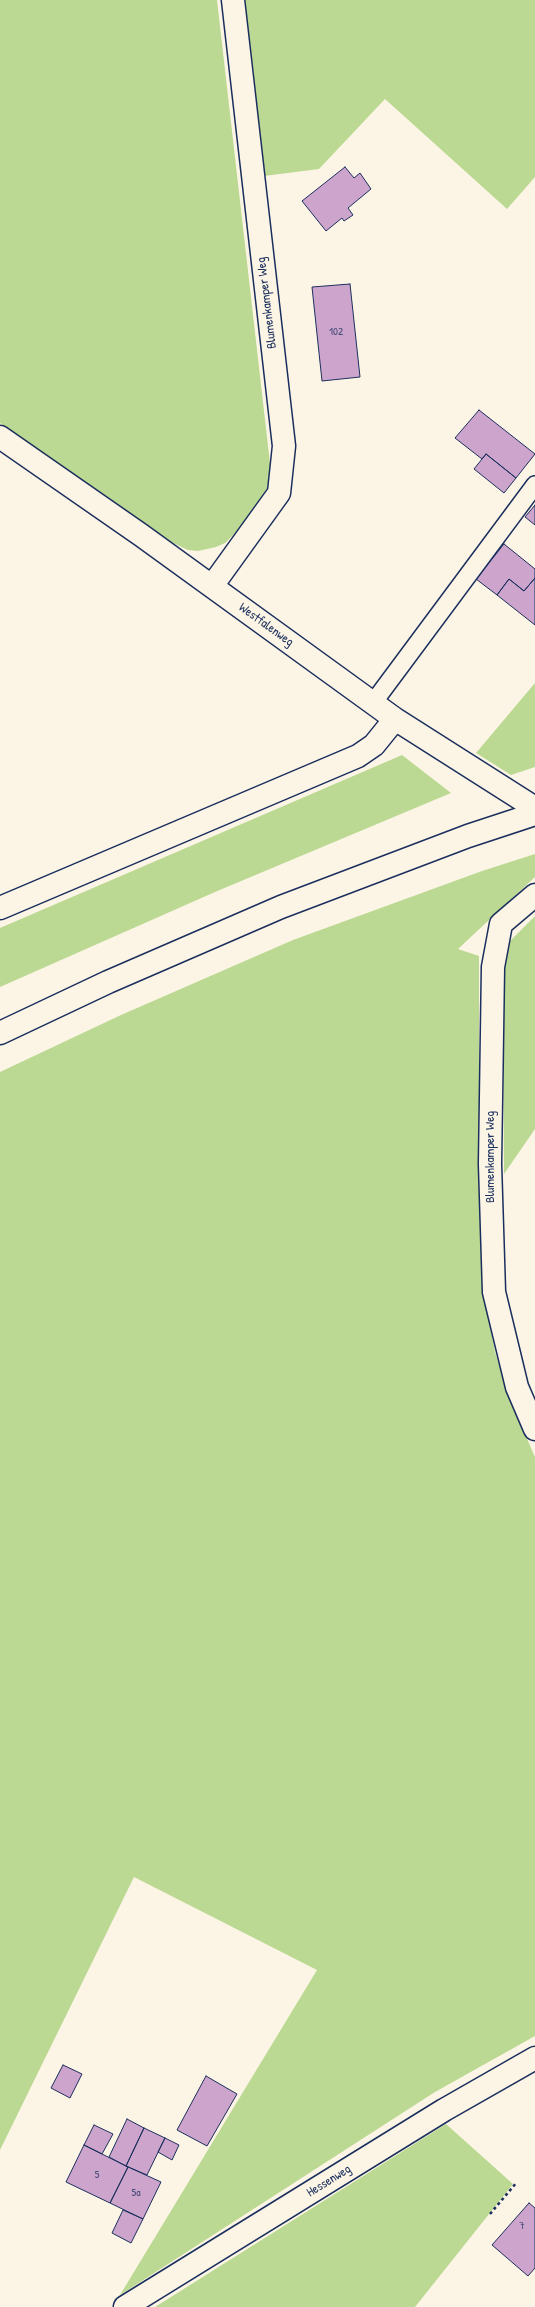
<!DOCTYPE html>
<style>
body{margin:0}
canvas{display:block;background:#fcf5e5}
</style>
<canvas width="535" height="2307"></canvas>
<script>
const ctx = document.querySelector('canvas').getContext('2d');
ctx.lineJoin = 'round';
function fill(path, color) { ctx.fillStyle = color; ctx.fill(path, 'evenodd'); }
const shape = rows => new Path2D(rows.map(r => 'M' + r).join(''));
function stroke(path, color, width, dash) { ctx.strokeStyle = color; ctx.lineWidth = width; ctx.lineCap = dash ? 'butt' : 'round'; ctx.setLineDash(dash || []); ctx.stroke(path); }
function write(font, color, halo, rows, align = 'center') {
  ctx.font = font + ' "Patrick Hand",sans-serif'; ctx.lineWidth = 3.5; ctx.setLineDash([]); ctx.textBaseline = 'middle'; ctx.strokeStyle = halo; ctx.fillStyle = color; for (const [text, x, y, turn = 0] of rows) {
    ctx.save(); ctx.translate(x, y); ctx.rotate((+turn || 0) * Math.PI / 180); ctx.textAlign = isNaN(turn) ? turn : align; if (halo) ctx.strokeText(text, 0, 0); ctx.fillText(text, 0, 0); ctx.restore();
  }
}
const green = shape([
 [0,0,217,0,272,481,238,530,225,543,216,547,198,551,188,550,171,542,0,423],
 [245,0,535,0,535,177,507,209,385,99,319,169,264,176],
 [535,683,535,767,511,775,476,753],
 [402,755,451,793,215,892,0,987,0,928],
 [535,854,535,877,458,949,479,956,479,1162,484,1293,495,1352,510,1400,535,1457,535,2036,435,2092,120,2295,317,1970,134,1877,0,2150,0,1072,121,1015,293,940,482,871],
 [535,916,535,1129,504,1174,503,974,504,956,511,940],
 [446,2124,513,2184,415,2307,155,2307]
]);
const building = shape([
 [345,167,354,178,360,173,371,189,348,208,353,215,344,221,342,218,326,231,302,201,345,167],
 [350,284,360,377,322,381,312,287,350,284],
 [479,410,535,454,516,478,486,454,482,459,455,438,479,410],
 [486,454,516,478,504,493,474,469,486,454],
 [535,505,535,525,525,517,535,505],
 [504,544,535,569,535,578,524,591,509,579,497,595,476,579,504,544],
 [535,578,535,625,497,595,509,579,524,591,535,578],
 [63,2065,82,2074,70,2098,51,2088,63,2065],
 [206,2076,237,2094,207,2146,177,2130,206,2076],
 [127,2119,144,2128,126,2166,109,2157,127,2119],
 [94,2125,113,2134,102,2154,84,2145,94,2125],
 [144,2128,165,2138,147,2175,126,2166,144,2128],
 [165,2138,179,2145,172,2160,158,2152,165,2138],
 [84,2145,128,2167,110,2203,66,2182,84,2145],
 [126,2166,161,2182,143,2219,110,2203,128,2167,126,2166],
 [529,2203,535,2208,535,2268,528,2276,492,2245,529,2203],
 [123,2210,143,2219,131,2243,112,2233,123,2210]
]);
const path = shape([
 [490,2214,517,2182]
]);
const service = shape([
 [373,703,535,485]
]);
const minor = shape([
 [0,437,141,535,395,719,535,808],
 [212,586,279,493,284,446,233,0],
 [535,895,501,924,493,967,490,1164,494,1292,517,1387,535,1429],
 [0,908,358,756,374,745,395,719],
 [125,2307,444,2110,535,2058]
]);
const secondary = shape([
 [0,1033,108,982,281,907,468,836,535,814]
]);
const numberNames = [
 ["102",336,332],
 ["5",97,2175],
 ["5a",136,2193],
 ["7",522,2226]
];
const streetNames = [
 ["Blumenkamper Weg",267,303,-97],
 ["Westfalenweg",266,625,36],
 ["Blumenkamper Weg",491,1157,-90],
 ["Hessenweg",329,2181,-32]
];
fill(green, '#bbd992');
fill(building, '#cda5cc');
stroke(building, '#1b2f5e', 1);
stroke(service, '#1b2f5e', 20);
stroke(minor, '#1b2f5e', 25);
stroke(secondary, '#1b2f5e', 25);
stroke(path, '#1b2f5e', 2.5, [3, 3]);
stroke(service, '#fcf5e5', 17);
stroke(minor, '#fcf5e5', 22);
stroke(secondary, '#fcf5e5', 22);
write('11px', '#484c7a', null, numberNames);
write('13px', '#1b2f5e', '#fcf5e5', streetNames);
</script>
